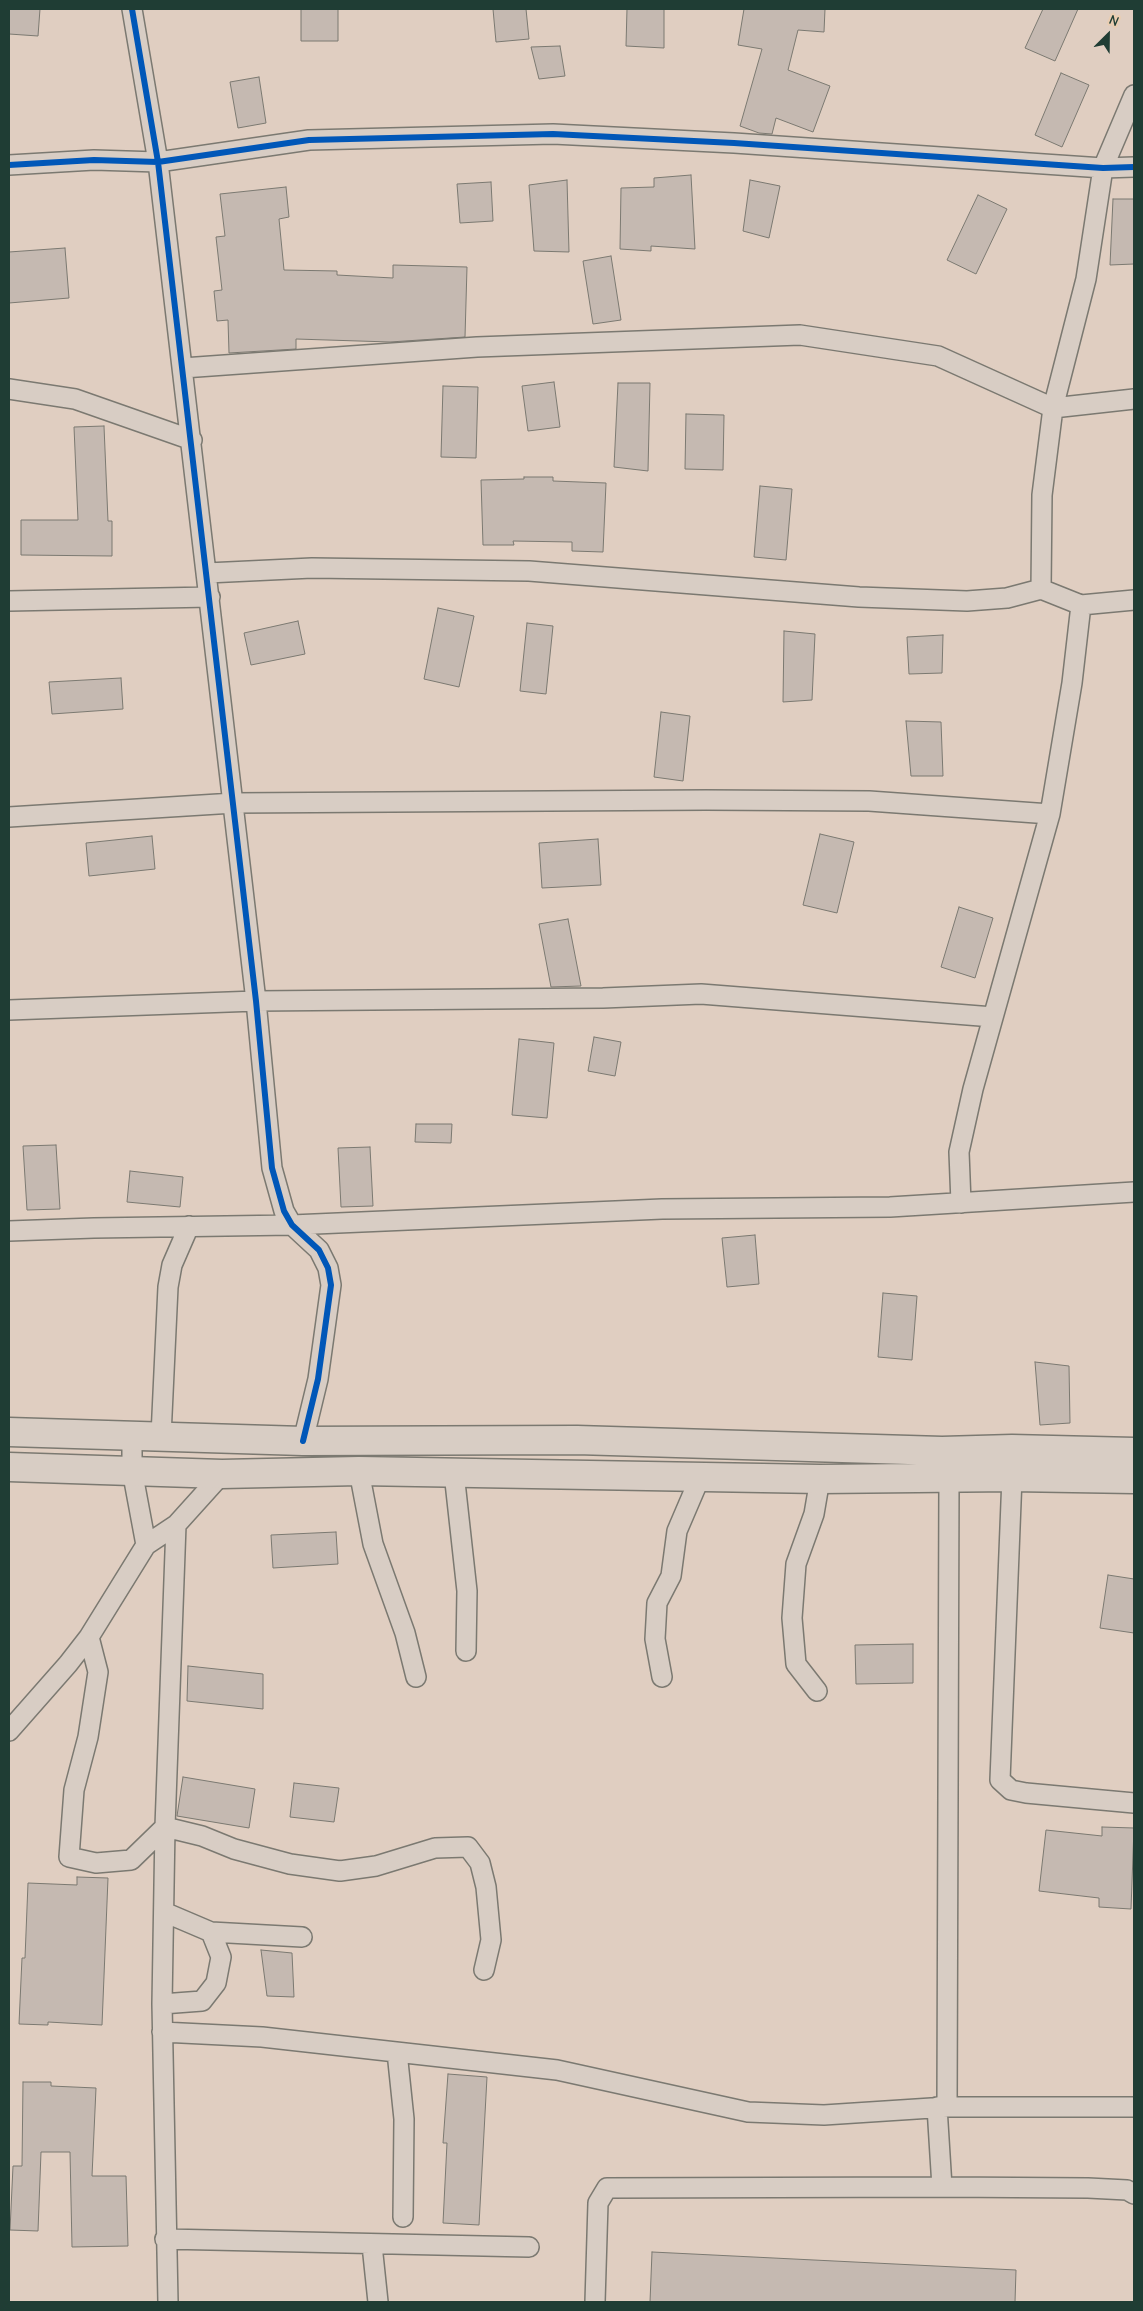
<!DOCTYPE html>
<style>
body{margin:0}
#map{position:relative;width:1143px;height:2311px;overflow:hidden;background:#e0cec1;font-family:"Comic Neue",sans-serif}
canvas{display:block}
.frame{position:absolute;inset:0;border:10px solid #1f3d34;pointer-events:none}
.north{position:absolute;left:1083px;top:10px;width:50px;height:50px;-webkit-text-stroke:4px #eacdb1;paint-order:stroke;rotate:23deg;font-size:14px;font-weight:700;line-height:20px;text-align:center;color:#1f3d34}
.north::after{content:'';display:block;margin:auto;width:18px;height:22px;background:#1f3d34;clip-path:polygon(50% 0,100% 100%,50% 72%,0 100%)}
</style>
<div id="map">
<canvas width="1143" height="2311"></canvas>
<div class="frame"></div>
<div class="north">N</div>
</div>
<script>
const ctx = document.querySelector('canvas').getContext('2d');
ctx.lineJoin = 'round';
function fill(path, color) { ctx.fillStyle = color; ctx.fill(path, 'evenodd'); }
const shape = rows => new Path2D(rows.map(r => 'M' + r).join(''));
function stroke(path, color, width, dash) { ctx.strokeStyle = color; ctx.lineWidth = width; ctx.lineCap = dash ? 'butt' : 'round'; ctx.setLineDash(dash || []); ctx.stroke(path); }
const building = shape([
 [9,9,40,9,38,36,9,34,9,9],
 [301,9,338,9,338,41,301,41,301,9],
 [493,9,526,9,529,39,496,42,493,9],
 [627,9,664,9,664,48,626,46,627,9],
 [744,9,825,9,824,32,798,30,788,70,830,86,813,132,776,118,772,134,759,133,740,126,762,49,738,45,744,9],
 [1043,9,1078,9,1055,61,1025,48,1043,9],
 [560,46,565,76,539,79,531,47,560,46],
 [1061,73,1089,85,1062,147,1035,135,1061,73],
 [259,77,266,123,238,128,230,82,259,77],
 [691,175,695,249,651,246,651,251,620,249,621,188,654,187,654,178,691,175],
 [567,180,569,252,534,251,529,185,567,180],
 [750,180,780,186,769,238,743,231,750,180],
 [491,182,493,221,460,223,457,184,491,182],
 [286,187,289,217,279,219,284,270,337,271,337,275,393,278,393,265,467,267,465,337,390,342,296,339,296,349,229,353,228,320,217,321,214,291,222,290,216,237,225,236,220,194,286,187],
 [978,195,1007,209,976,274,947,260,978,195],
 [1113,199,1134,199,1134,264,1110,265,1113,199],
 [65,248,69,298,9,303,9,252,65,248],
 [611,256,621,320,593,324,583,261,611,256],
 [554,382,560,427,528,431,522,386,554,382],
 [618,383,650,383,648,471,614,467,618,383],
 [443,386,478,387,476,458,441,457,443,386],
 [686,414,724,415,723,470,685,469,686,414],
 [104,426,108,521,112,521,112,556,21,555,21,520,78,520,74,427,104,426],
 [524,477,553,477,553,481,606,483,603,552,572,551,572,542,513,541,514,545,483,545,481,480,524,479,524,477],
 [760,486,792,489,786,560,754,557,760,486],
 [438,608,474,616,459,687,424,679,438,608],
 [298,621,305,654,251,665,244,633,298,621],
 [527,623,553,626,546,694,520,691,527,623],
 [784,631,815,634,812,700,783,702,784,631],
 [943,635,942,673,909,674,907,637,943,635],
 [121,678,123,709,52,714,49,682,121,678],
 [661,712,690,716,683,781,654,777,661,712],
 [906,721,941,722,943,776,911,776,906,721],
 [820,834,854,842,837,913,803,905,820,834],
 [152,836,155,869,89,876,86,843,152,836],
 [598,839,601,885,542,888,539,843,598,839],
 [959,907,993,918,975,978,941,967,959,907],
 [568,919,581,986,551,987,539,924,568,919],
 [594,1037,621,1042,615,1076,588,1071,594,1037],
 [519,1039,554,1043,547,1118,512,1115,519,1039],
 [416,1124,452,1124,451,1143,415,1142,416,1124],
 [56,1145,60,1209,27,1210,23,1146,56,1145],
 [370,1147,373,1206,341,1207,338,1148,370,1147],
 [130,1171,183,1177,180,1207,127,1202,130,1171],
 [755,1235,759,1284,727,1287,722,1238,755,1235],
 [883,1293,917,1296,912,1360,878,1357,883,1293],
 [1035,1362,1069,1366,1070,1423,1040,1425,1035,1362],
 [336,1532,338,1564,273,1568,271,1535,336,1532],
 [1108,1575,1134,1579,1134,1633,1100,1628,1108,1575],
 [913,1644,913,1683,856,1684,855,1645,913,1644],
 [188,1666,263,1674,263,1709,187,1701,188,1666],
 [183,1777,255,1789,249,1828,177,1816,183,1777],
 [294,1783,339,1788,334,1822,290,1817,294,1783],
 [1102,1827,1134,1828,1131,1909,1099,1907,1099,1898,1039,1891,1046,1830,1102,1836,1102,1827],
 [77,1877,108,1878,102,2025,48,2022,48,2025,19,2024,22,1958,25,1958,28,1883,77,1885,77,1877],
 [261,1950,292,1953,294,1997,267,1996,261,1950],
 [448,2074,487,2077,479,2225,443,2223,447,2143,443,2143,448,2074],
 [23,2082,51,2082,51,2086,96,2088,92,2176,126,2176,128,2246,72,2247,70,2152,41,2152,38,2231,10,2230,13,2166,22,2166,23,2082],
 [652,2252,1016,2270,1015,2302,650,2302,652,2252]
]);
const minor = shape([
 [132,9,158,162,256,1001,272,1168,284,1211,292,1225,319,1250,328,1268,331,1285,318,1379,303,1441],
 [9,165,94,160,158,162,309,140,553,134,734,143,1103,168,1134,167],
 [183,368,477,347,800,335,938,356,1053,408,1134,399],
 [9,389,75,399,192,440],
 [207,573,312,568,529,571,859,597,967,601,1007,598,1041,589,1081,605,1134,600],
 [1041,589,1042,495,1053,408,1086,279,1103,168,1134,95],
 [9,601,210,597],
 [9,817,234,803,706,800,869,801,1050,814],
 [9,1010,256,1001,603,998,701,994,993,1017],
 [961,1203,959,1152,973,1089,1050,814,1072,683,1081,605],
 [9,1231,94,1228,292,1225,662,1209,890,1207,1134,1192],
 [132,1435,132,1470,146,1545],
 [161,1436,168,1287,172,1265,189,1226],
 [359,1471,373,1544,405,1633,416,1677],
 [454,1473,467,1591,466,1651],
 [1012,1477,1000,1780,1011,1790,1026,1793,1134,1803],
 [89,1637,98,1672,88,1737,74,1790,69,1857,96,1863,131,1860,165,1827,202,1836,234,1849,290,1864,340,1871,376,1866,435,1848,468,1847,480,1863,486,1887,491,1940,484,1970],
 [662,1677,655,1639,657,1603,671,1576,677,1531,701,1475],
 [817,1691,796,1664,792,1618,796,1564,814,1514,820,1479],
 [9,1731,68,1664,89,1637,146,1545,176,1525,222,1474],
 [211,1932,302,1937],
 [162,2004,202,2001,216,1983,221,1957,211,1932,164,1912],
 [162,2032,262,2037,557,2070,748,2112,824,2115,947,2107,1134,2107],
 [397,2052,404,2119,403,2217],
 [947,2107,949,1478],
 [942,2187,1088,2188,1127,2190,1134,2194],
 [165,2239,529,2247],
 [372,2245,378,2302],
 [168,2302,162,2004,165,1827,176,1525],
 [595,2302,598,2203,607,2188,942,2187,937,2107]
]);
const highway = shape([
 [9,1432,303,1441,577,1440,942,1451,1012,1449,1134,1452],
 [9,1467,222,1474,359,1471,820,1479,1012,1477,1134,1479]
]);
const cycleway = shape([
 [132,9,158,162,256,1001,272,1168,284,1211,292,1225,319,1250,328,1268,331,1285,318,1379,303,1441],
 [9,165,94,160,158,162,309,140,553,134,734,143,1103,168,1134,167]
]);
fill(building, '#c5b9b1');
stroke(building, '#7b7971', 1);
stroke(minor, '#7b7971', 22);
stroke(highway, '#7b7971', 31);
stroke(minor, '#d8cdc4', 19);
stroke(highway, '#d8cdc4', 28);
stroke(cycleway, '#0057b8', 6);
</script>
